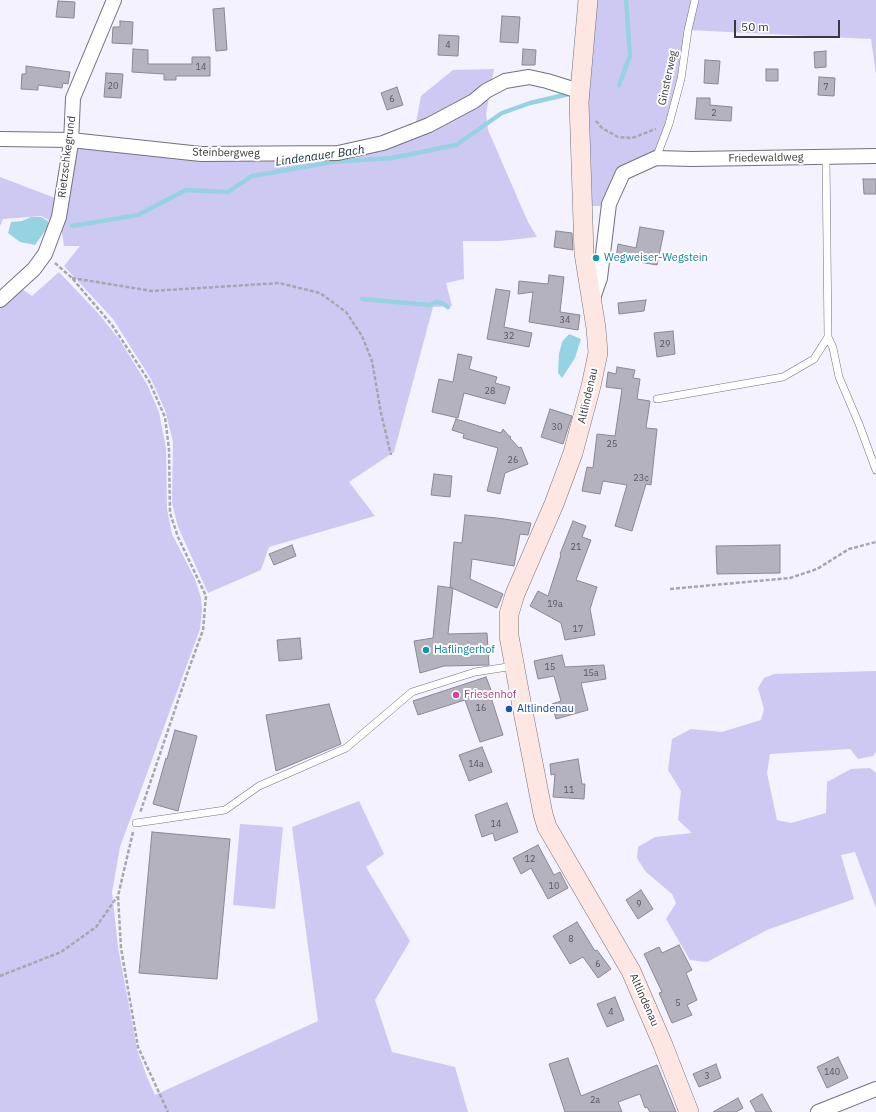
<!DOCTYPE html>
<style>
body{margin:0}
#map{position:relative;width:876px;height:1112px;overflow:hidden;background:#f3f2fe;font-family:"IBM Plex Sans",sans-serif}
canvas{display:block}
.scale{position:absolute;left:734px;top:20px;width:106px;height:18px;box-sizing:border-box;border:2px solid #39383d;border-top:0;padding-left:5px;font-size:12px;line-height:14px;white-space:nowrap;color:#39383d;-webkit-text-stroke:3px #fff;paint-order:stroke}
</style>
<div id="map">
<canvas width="876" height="1112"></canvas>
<div class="scale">50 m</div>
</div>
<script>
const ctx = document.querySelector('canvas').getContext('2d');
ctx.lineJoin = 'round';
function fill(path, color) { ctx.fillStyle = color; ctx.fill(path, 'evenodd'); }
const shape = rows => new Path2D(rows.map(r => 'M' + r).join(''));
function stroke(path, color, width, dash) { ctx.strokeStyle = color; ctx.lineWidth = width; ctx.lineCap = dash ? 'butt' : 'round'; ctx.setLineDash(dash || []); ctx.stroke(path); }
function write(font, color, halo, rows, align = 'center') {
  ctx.font = font + ' "IBM Plex Sans",sans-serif'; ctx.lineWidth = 4; ctx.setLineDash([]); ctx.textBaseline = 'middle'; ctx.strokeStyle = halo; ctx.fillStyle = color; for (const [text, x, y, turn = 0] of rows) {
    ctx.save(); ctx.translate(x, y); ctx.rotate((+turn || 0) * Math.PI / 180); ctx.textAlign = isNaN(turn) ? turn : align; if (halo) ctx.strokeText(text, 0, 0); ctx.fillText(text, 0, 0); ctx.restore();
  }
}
const green = shape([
 [593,0,876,0,876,74,871,39,688,30,681,79,656,158,618,169,601,206,586,206,584,101],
 [494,69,486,114,488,130,528,222,537,237,500,241,463,241,464,279,446,283,452,306,433,307,394,452,349,482,375,516,269,547,261,570,208,593,178,527,172,503,173,442,165,410,151,379,113,319,64,266,80,246,64,246,60,218,49,220,41,216,3,219,0,226,0,177,63,201,72,142,339,155,414,133,421,96,453,70],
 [59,272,97,312,119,339,147,384,159,412,166,448,167,509,172,534,195,579,201,598,202,610,200,629,120,847,112,892,118,947,137,1049,147,1077,155,1095,318,1021,292,827,359,801,384,854,366,867,410,941,375,1000,392,1052,455,1067,468,1112,0,1112,0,306,19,287,32,296],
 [876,671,876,752,873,756,858,759,850,749,770,754,767,773,777,820,791,823,826,813,827,782,851,769,870,768,876,773,876,908,855,852,841,855,854,899,767,930,707,962,690,960,666,919,676,903,672,894,646,872,637,858,638,847,655,837,692,833,678,820,681,791,668,770,672,739,691,729,722,732,761,720,764,709,758,688,764,678,774,674],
 [240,824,283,827,275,909,233,905]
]);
const water = shape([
 [31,217,41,217,48,221,48,227,35,245,20,242,8,233,11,222,22,221],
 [569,334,581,339,575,358,562,378,558,373,559,354,562,342]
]);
const stream = shape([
 [619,85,630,56,626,0],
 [72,226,138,215,186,190,228,192,252,176,333,162,392,158,456,145,502,113,530,103,569,94],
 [362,299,429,305,436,302,442,303,448,307]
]);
const building = shape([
 [58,1,75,2,74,18,56,17,58,1],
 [224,8,227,50,216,51,213,9,224,8],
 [502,16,520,17,518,43,500,42,502,16],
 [120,21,133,22,132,44,112,43,113,27,120,27,120,21],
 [439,35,459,36,458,56,438,55,439,35],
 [133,49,148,50,148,64,192,64,192,57,210,57,210,76,176,76,176,80,164,80,164,74,132,72,133,49],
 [523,49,536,50,535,65,522,65,523,49],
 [826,51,826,67,815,68,814,52,826,51],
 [705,60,720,61,718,84,704,83,705,60],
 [26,66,70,72,68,84,63,83,62,88,38,85,38,90,21,89,22,74,26,74,26,66],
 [766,69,778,69,778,81,766,81,766,69],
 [106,73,123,74,121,98,104,97,106,73],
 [819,77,835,78,834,96,818,95,819,77],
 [397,87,403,105,387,110,381,93,397,87],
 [697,98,710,98,710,105,732,107,731,121,695,119,697,98],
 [863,179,876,179,876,194,864,194,863,179],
 [640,227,664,231,657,265,616,258,618,244,636,248,640,227],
 [556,231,572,233,573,250,554,247,556,231],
 [549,275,564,277,560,312,580,315,578,330,529,322,533,292,518,294,519,281,548,284,549,275],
 [496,289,510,291,504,327,532,333,529,347,487,339,496,289],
 [646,300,644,311,619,314,618,303,646,300],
 [673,331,675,354,657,357,654,333,673,331],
 [458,354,472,357,469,369,497,377,495,383,510,387,505,404,464,393,458,418,432,412,439,379,453,382,458,354],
 [617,367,635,370,633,378,640,379,637,399,650,401,646,428,657,429,651,485,646,484,632,531,615,526,627,485,603,481,600,494,582,491,587,467,593,468,597,434,615,436,622,389,606,387,608,372,616,374,617,367],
 [550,409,572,416,563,444,541,437,550,409],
 [456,419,501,433,503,429,509,436,511,437,510,438,519,448,521,447,528,464,505,473,500,494,487,491,498,448,463,438,464,434,452,430,456,419],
 [434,474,452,476,450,497,431,495,434,474],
 [465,515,497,518,531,523,528,535,520,534,514,566,472,559,470,579,503,594,497,608,450,587,454,542,462,543,465,515],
 [573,521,586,526,582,537,591,540,576,580,597,587,590,609,595,635,565,640,561,623,530,606,538,591,548,596,561,555,560,554,573,521],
 [292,545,296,556,274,565,269,554,292,545],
 [780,545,780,573,717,574,716,546,780,545],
 [438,586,453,588,448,634,487,633,489,665,444,666,420,673,414,641,433,638,438,586],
 [300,638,302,659,279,661,277,640,300,638],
 [562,655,565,667,604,665,606,679,581,683,588,710,556,719,552,704,561,701,554,676,538,679,534,661,562,655],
 [486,677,491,690,489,691,503,735,480,742,465,700,418,715,413,701,486,677],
 [329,704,341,744,276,771,266,715,329,704],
 [175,730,197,736,178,811,153,804,166,758,167,759,175,730],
 [482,747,492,772,469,781,459,755,482,747],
 [578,759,582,784,585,784,584,799,553,797,555,774,551,775,550,764,578,759],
 [507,803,518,832,495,841,493,833,482,837,475,815,507,803],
 [152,832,230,839,217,979,139,973,152,832],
 [538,845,554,875,560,872,568,888,548,899,531,868,521,874,513,858,538,845],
 [641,890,653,909,638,919,626,900,641,890],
 [577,922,595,951,597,950,611,969,598,978,583,957,570,964,553,936,577,922],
 [679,945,692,970,686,973,697,1000,687,1005,692,1015,672,1023,659,993,662,992,644,954,659,947,662,953,679,945],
 [615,997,624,1020,607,1027,597,1004,615,997],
 [838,1057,848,1078,827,1088,817,1067,838,1057],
 [568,1058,581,1096,657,1065,676,1112,650,1112,647,1107,645,1108,640,1094,618,1102,622,1112,565,1112,549,1064,568,1058],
 [716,1064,721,1078,699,1087,693,1074,716,1064],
 [762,1094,772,1112,756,1112,750,1101,762,1094],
 [738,1098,743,1108,736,1112,713,1112,738,1098]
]);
const path = shape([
 [596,121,602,128,618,137,632,138,656,129],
 [55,263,72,278,112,325,149,381,165,417,169,449,170,513,178,537,206,596,203,630,187,674,140,813],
 [72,278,152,291,279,283,320,293,346,312,362,336,372,361,381,413,391,455],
 [670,589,790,578,817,569,849,549,876,542],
 [133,832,118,896,121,948,138,1047,168,1112],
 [0,976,61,952,96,927,117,897]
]);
const lane = shape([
 [826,156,828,337,833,348,839,377,859,424,876,470],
 [656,158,669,124,681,79,688,30,695,0],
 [657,399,783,377,814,359,828,337],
 [136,823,225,810,259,786,346,748,412,692,475,672,514,666]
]);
const street = shape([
 [0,139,71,140,201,154,338,153,383,143,429,125,474,101,486,91,505,81,529,77,547,81,579,91],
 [0,300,34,269,45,254,59,217,71,143,73,98,114,0],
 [592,301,600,278,609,204,623,173,656,158,692,159,876,156],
 [818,1112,876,1089]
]);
const secondary = shape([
 [588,0,579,102,584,253,596,328,598,353,591,386,573,453,554,504,515,594,509,614,509,636,521,701,543,814,547,827,631,971,663,1045,689,1112]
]);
const markers = [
 [596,258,4,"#0f9aa8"],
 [426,650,4,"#0f9aa8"],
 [456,695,4,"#d1479c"],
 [509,709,4,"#1a4fb4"]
];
const numberNames = [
 ["4",448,45],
 ["14",201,67],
 ["20",113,86],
 ["7",826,87],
 ["6",392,99],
 ["2",714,113],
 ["34",565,320],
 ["32",509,336],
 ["29",665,344],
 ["28",490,391],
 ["30",557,427],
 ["25",612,444],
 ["26",513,460],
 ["23c",641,478],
 ["21",576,547],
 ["19a",555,604],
 ["17",578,629],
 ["15",550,667],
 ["15a",591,673],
 ["16",481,708],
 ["14a",476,764],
 ["11",569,790],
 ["14",496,824],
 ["12",530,859],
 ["10",554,886],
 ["9",639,904],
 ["8",571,939],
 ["6",598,964],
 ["5",678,1003],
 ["4",611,1012],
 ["140",832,1072],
 ["3",707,1076],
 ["2a",595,1100]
];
const streetNames = [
 ["Ginsterweg",668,78,-78],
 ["Steinbergweg",226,153,1],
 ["Rietzschkegrund",67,157,-83],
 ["Friedewaldweg",766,158,-1],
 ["Altlindenau",588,396,-77],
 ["Altlindenau",644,1000,66]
];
const cultureNames = [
 ["Wegweiser-Wegstein",604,258],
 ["Haflingerhof",434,650]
];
const hotelNames = [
 ["Friesenhof",464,695]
];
const transitNames = [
 ["Altlindenau",517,709]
];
const waterNames = [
 ["Lindenauer Bach",320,156,-8]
];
fill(green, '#cdc9f3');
fill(water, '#96d3e2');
stroke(stream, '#96d3e2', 4.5);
fill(building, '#b3b2be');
stroke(building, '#898893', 1);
stroke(lane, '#72727c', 8);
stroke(street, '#72727c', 16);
stroke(secondary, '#72727c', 20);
stroke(path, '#a7a6af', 2.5, [4, 2]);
stroke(lane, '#fff', 7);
stroke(street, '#fff', 14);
stroke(secondary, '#fee6e2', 19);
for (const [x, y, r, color] of markers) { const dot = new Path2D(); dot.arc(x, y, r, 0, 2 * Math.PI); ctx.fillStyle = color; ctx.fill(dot); stroke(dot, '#fff', 1.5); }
write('9px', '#58565d', null, numberNames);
write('11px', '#39383d', '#fff', streetNames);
write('11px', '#0d838f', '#fff', cultureNames, 'left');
write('11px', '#b23c85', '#fff', hotelNames, 'left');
write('11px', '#164399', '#fff', transitNames, 'left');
write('italic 12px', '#0f2e35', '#fff', waterNames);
</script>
